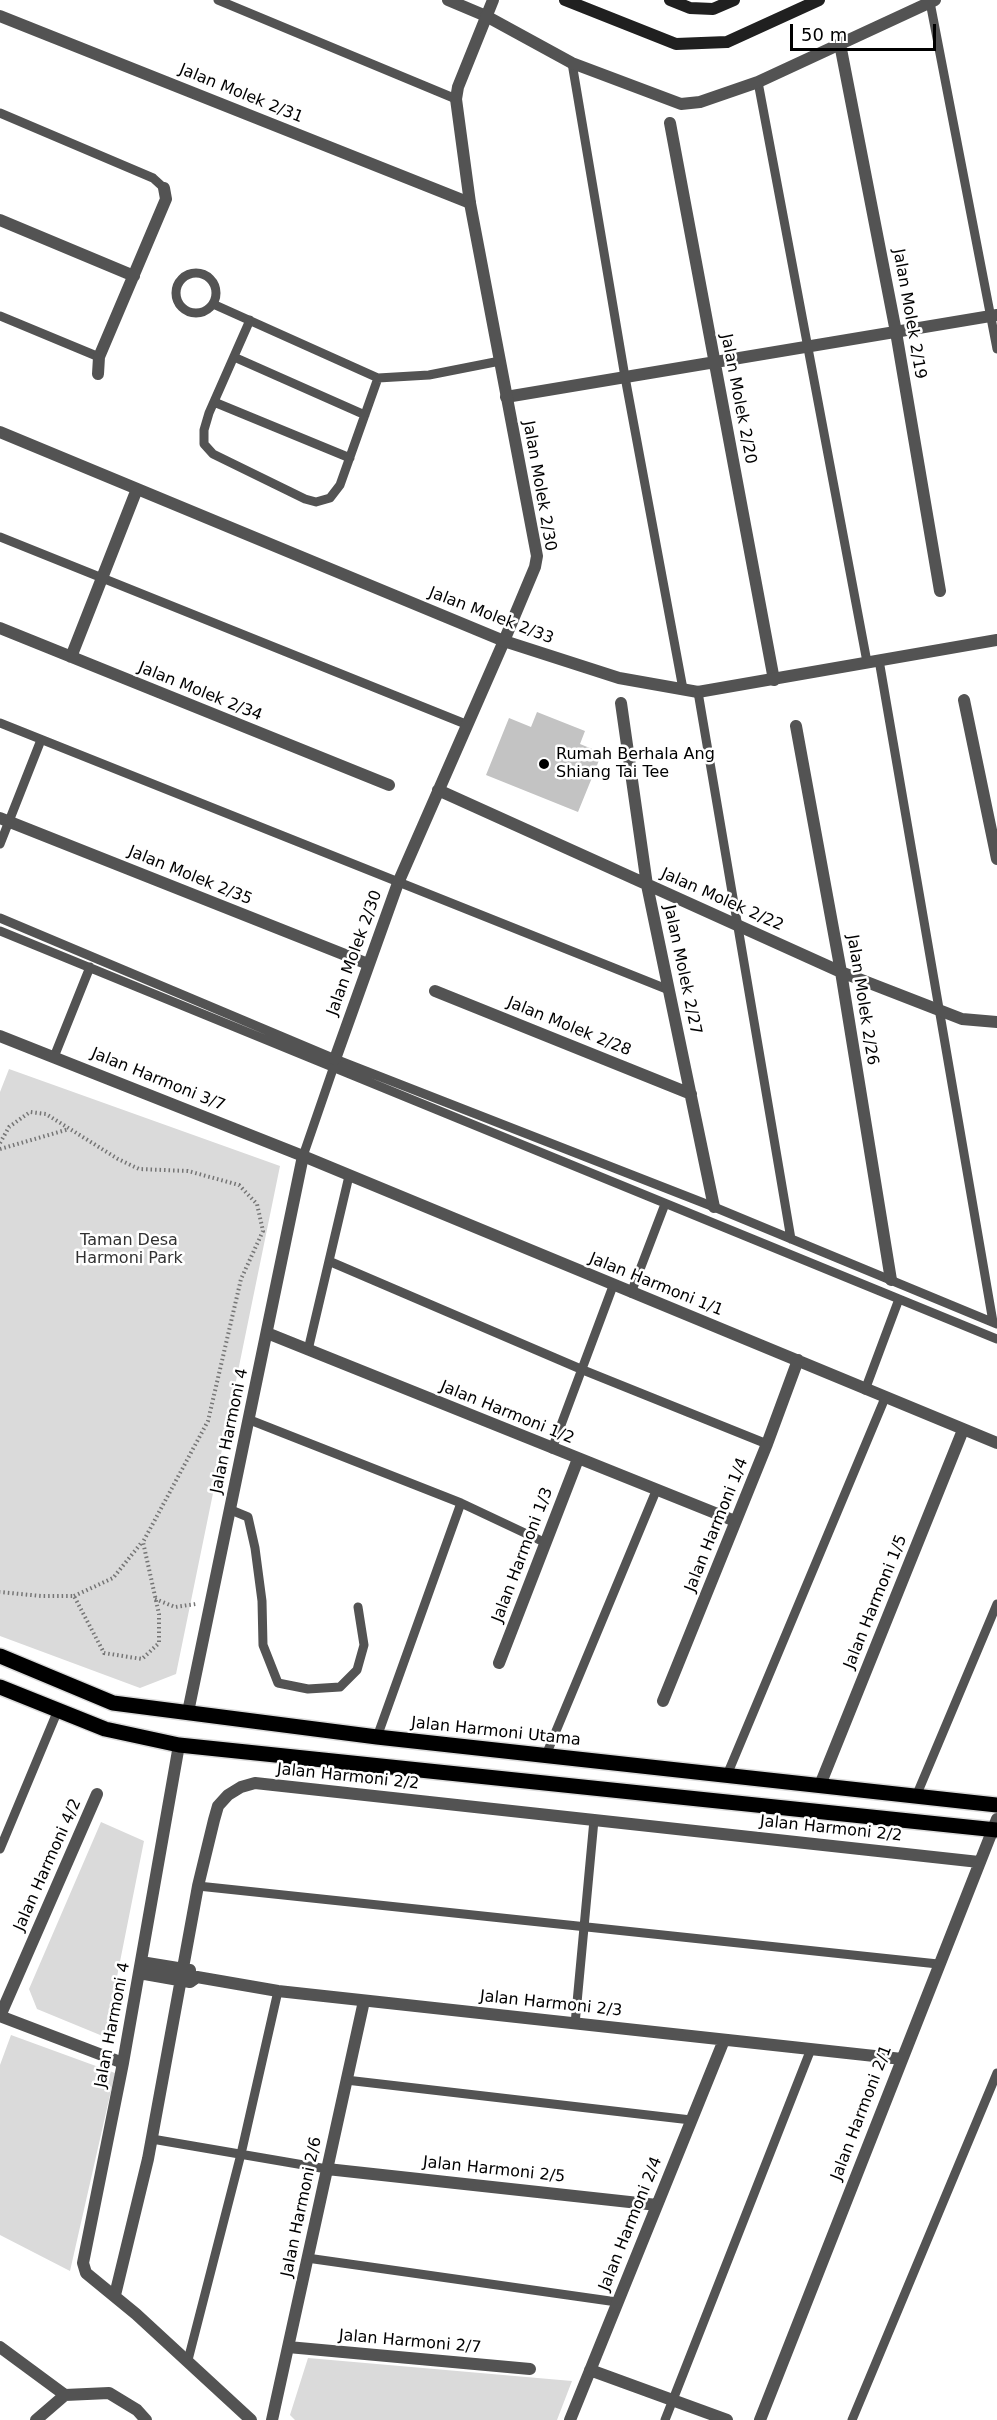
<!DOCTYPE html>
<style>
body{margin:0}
#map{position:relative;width:997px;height:2420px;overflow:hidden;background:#fff;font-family:"DejaVu Sans",sans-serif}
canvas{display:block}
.scale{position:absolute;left:790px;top:24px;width:146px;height:27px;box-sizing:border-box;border:3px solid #000;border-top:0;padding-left:8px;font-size:18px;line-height:21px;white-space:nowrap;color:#000;-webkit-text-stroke:4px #fff;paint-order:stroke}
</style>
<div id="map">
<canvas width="997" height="2420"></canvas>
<div class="scale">50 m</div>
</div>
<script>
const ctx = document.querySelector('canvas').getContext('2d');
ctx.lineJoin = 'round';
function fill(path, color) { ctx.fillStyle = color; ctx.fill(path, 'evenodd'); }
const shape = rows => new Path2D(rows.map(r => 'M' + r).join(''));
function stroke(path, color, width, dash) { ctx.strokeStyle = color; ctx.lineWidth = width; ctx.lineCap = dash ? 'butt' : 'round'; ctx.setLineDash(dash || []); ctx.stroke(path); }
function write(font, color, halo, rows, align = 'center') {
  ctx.font = font + ' "DejaVu Sans",sans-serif'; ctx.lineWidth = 5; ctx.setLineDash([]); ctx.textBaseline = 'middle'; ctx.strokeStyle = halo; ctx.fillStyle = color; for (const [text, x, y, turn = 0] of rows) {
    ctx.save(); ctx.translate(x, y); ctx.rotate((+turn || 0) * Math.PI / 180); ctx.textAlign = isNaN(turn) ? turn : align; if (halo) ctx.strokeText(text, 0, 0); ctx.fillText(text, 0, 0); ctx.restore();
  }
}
const green = shape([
 [9,1069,280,1166,176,1674,140,1688,0,1636,0,1092],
 [101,1822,144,1841,105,2037,37,2009,29,1989],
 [11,2035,115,2073,70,2271,0,2235,0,2065],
 [308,2358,572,2381,557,2420,295,2420,290,2415]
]);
const building = shape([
 [537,712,585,731,580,744,602,753,578,812,486,775,509,718,531,727]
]);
const path = shape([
 [0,1143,9,1127,30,1112,46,1114,118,1159,139,1169,188,1171,239,1185,257,1204,263,1231,241,1279,208,1421,143,1542,159,1614,159,1643,142,1659,104,1653,74,1596,41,1596,0,1592],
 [0,1149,69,1129],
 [74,1596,113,1578,142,1542],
 [155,1599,175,1607,196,1604]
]);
const service = shape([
 [218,0,456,99],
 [930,2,997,349],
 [572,63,625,377,683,689],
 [758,82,867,662],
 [0,113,153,178,164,188],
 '176 293a20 20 0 1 1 40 0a20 20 0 1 1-40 0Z',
 [213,304,378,378,429,375,500,361],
 [0,316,99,357],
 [250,320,209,413,204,430,204,444,213,454,305,499,316,502,330,498,340,485,378,378],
 [234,357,365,415],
 [214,402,350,458],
 [0,537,468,725],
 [879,660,993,1322],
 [698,692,791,1239],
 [0,723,669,990],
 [0,844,41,740],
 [0,918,335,1059,714,1207,997,1324],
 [0,931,997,1339],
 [54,1057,90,967],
 [303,1156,333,1069],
 [331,1262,583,1370,767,1444],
 [631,1293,665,1204],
 [308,1350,349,1176],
 [865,1390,899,1299],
 [250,1420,461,1503,546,1543],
 [552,1449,613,1286],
 [231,1510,248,1517,255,1548,262,1601,263,1645,278,1683,308,1689,340,1687,357,1670,364,1645,358,1607],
 [377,1737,461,1503],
 [546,1755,656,1491],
 [727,1775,885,1398],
 [917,1794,997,1604],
 [0,1849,58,1710],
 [198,1886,938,1964],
 [575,2024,594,1820],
 [346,2080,691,2120],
 [152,2139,327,2169],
 [307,2258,617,2302],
 [188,2360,241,2154,278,1991],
 [665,2420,811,2049],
 [852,2420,997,2073]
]);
const minor = shape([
 [448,0,486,16,572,63,681,104,700,102,758,82,935,0],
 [0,16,470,203],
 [840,44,896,332,940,591],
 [670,123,774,680],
 [0,220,134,276],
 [98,374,99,357,166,199,164,188],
 [506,397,997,315],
 [0,432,504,641,398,883,335,1059],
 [0,628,389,785],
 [71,657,137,489],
 [964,700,997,859],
 [621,703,647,885,714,1207],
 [796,726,841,972,891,1280],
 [438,790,841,972,962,1019,997,1022],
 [0,818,368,964],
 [435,991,691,1094],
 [0,1036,303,1156,997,1443],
 [267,1333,735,1521],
 [499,1663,578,1459],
 [663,1701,767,1444,798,1360],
 [188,1712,303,1156],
 [179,1745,123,2063,83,2263,86,2273,136,2314,251,2420],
 [820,1785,963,1430],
 [97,1794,0,2016,123,2063],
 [141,1962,190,1970],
 [139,1973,190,1982,197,1977,278,1991,902,2059],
 [327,2169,657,2205],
 [115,2295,148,2159,198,1886,214,1820,218,1806,228,1795,241,1787,255,1783,979,1862],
 [0,2347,65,2395],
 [288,2347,530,2369],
 [590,2370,727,2420],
 [65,2395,109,2393,137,2410,146,2420],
 [36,2420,65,2395],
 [272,2420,364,2001],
 [570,2420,724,2040],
 [760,2420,997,1819]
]);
const tertiary = shape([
 [493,0,458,87,456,99,470,203,537,556,535,567,504,641,619,678,698,692,997,640]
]);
const secondary = shape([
 [565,0,676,44,727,42,819,0],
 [670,0,690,8,713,9,734,0]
]);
const primary = shape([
 [0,1656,113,1703,377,1737,997,1805],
 [0,1687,105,1729,179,1745,997,1830]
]);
const markers = [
 [544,764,6,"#000"]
];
const streetNames = [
 ["Jalan Molek 2/31",241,94,22],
 ["Jalan Molek 2/19",909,314,80],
 ["Jalan Molek 2/20",738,399,79],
 ["Jalan Molek 2/30",539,486,80],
 ["Jalan Molek 2/33",491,616,21],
 ["Jalan Molek 2/34",200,692,22],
 ["Jalan Molek 2/35",190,876,22],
 ["Jalan Molek 2/22",722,900,24],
 ["Jalan Molek 2/30",355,953,-70],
 ["Jalan Molek 2/27",682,970,78],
 ["Jalan Molek 2/26",862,1000,81],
 ["Jalan Molek 2/28",569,1027,22],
 ["Jalan Harmoni 3/7",158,1080,22],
 ["Jalan Harmoni 1/1",656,1285,22],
 ["Jalan Harmoni 1/2",507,1413,22],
 ["Jalan Harmoni 4",230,1431,-78],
 ["Jalan Harmoni 1/4",717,1525,-68],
 ["Jalan Harmoni 1/3",523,1555,-69],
 ["Jalan Harmoni 1/5",876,1602,-68],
 ["Jalan Harmoni Utama",496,1732,6],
 ["Jalan Harmoni 2/2",348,1777,6],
 ["Jalan Harmoni 2/2",831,1829,6],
 ["Jalan Harmoni 4/2",48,1865,-66],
 ["Jalan Harmoni 2/3",551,2004,6],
 ["Jalan Harmoni 4",113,2025,-79],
 ["Jalan Harmoni 2/1",862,2113,-69],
 ["Jalan Harmoni 2/5",494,2170,6],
 ["Jalan Harmoni 2/6",302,2207,-78],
 ["Jalan Harmoni 2/4",631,2224,-68],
 ["Jalan Harmoni 2/7",410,2342,5]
];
const poiNames = [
 ["Rumah Berhala Ang",556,755],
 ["Shiang Tai Tee",556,773]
];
const parkNames = [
 ["Taman Desa",129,1241],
 ["Harmoni Park",129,1259]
];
fill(green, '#dadada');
fill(building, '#c3c3c3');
stroke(primary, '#dbdbdb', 18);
stroke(path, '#757575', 4, [1.5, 3]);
stroke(service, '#535353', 9);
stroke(minor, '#535353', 12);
stroke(tertiary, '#535353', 12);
stroke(secondary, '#202020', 12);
stroke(primary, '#000', 15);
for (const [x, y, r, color] of markers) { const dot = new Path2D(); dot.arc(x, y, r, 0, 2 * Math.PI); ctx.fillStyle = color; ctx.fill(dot); stroke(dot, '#fff', 2); }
write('16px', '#000', '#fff', streetNames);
write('16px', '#000', '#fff', poiNames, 'left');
write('16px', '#313131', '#fff', parkNames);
</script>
